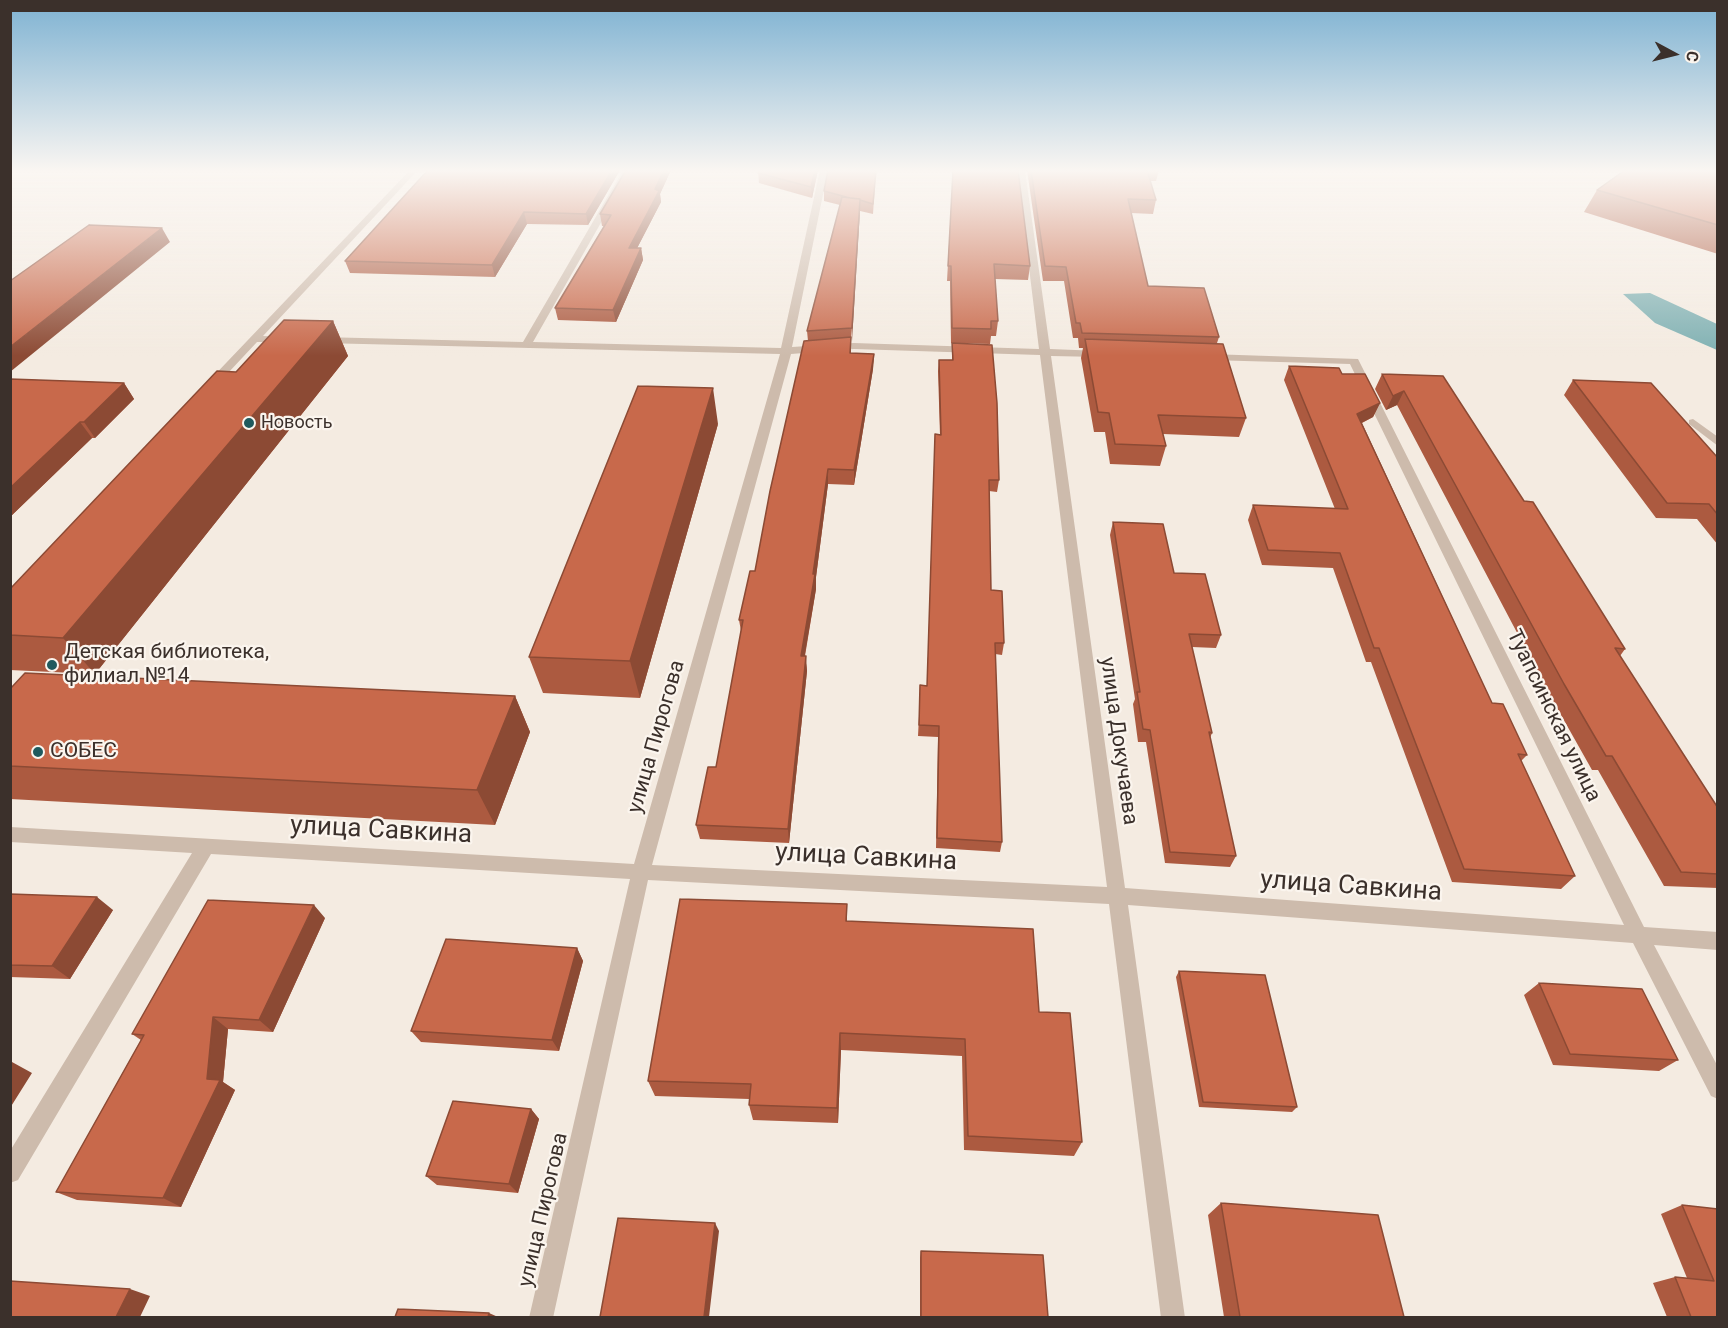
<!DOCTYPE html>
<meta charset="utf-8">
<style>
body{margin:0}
#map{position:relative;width:1728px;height:1328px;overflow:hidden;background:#f4ebe1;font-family:Roboto,sans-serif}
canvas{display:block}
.frame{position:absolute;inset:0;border:12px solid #3b302b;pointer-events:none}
.north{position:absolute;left:1644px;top:24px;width:60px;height:60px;-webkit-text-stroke:4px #fbf5ee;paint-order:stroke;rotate:97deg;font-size:16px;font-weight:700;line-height:24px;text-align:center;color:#3b302b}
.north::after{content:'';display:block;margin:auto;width:21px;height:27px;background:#3b302b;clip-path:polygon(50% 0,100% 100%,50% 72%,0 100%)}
</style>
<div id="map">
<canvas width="1728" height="1328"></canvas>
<div class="frame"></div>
<div class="north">С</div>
</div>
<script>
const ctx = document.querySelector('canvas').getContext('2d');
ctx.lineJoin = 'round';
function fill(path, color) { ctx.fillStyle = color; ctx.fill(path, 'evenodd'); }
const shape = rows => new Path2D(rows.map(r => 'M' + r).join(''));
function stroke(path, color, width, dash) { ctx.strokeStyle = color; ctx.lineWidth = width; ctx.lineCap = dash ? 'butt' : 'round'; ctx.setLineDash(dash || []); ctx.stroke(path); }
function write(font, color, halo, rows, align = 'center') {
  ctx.font = font + ' Roboto,sans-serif'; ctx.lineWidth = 4.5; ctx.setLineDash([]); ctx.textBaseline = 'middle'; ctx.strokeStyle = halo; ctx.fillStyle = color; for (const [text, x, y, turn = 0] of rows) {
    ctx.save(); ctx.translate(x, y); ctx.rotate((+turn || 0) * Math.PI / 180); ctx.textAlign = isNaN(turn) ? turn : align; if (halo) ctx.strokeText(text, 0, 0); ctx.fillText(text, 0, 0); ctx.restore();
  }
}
const water = shape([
 [1650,293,1717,324,1717,350,1655,323,1623,294]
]);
const minor = shape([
 [410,170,418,170,263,336,285,337,290,340,289,342,257,342,214,388,206,388,206,384,410,170],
 [623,170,631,170,533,342,781,348,820,170,828,170,792,347,854,343,1039,349,1017,170,1025,170,1050,349,1101,351,1106,354,1101,357,1051,356,1125,888,1624,925,1350,364,1209,360,1204,357,1209,354,1358,359,1644,927,1718,932,1718,950,1654,945,1718,1067,1718,1099,1711,1096,1633,943,1128,905,1185,1318,1161,1318,1109,904,648,880,553,1318,529,1318,630,879,211,854,18,1180,10,1183,10,1151,192,853,10,842,10,827,634,864,780,354,321,343,316,340,321,337,523,342,623,170],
 [854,349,1040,355,1107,887,652,865,791,354,854,349],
 [1693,419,1718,437,1718,446,1689,424,1689,420,1693,419]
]);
const wall = shape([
 [428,170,620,170,588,225,527,224,495,277,350,273,345,261],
 [626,170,671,170,660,194,661,202,637,248,641,248,643,260,616,322,558,320,555,308,604,226,602,226,600,214],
 [818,170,812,198,759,183,758,173],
 [828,170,876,170,873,214,860,211,851,341,851,353,874,354,873,369,854,485,828,484,816,577,816,589,805,656,807,671,789,843,700,839,696,825,716,767,741,631,739,620,755,571,808,341,807,331,840,205,824,201,824,191],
 [953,170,1030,266,1028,280,995,279,998,321,996,336,991,336,990,344,951,343,950,281,947,281],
 [1027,170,1159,170,1156,181,1150,181,1156,200,1153,214,1131,213,1148,286,1219,337,1217,343,1246,418,1239,437,1163,434,1166,446,1160,466,1110,464,1105,432,1094,432,1081,358,1083,348,1079,348,1078,338,1073,338,1064,281,1043,281],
 [1718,170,1718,254,1584,212,1597,190],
 [333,321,348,356,95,674,10,670,10,589,236,372],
 [952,343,999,480,997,492,989,491,991,590,1004,643,1002,655,995,654,1002,842,1000,852,936,848,938,737,918,736,920,697,927,686,935,446,940,435,938,371,939,360,952,360],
 [1289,366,1342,374,1380,403,1373,417,1362,423,1492,703,1527,755,1521,761,1575,876,1561,889,1452,882,1371,662,1366,662,1333,568,1262,565,1248,520,1253,505,1335,509,1284,380],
 [1382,374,1443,376,1524,501,1625,649,1620,656,1718,808,1718,888,1664,886,1598,770,1592,770,1552,699,1397,405,1386,410,1375,389],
 [10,379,124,383,134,399,95,438,92,438,10,517],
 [1573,380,1718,458,1718,545,1697,519,1656,518,1564,395],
 [718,424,640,698,543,693,529,657],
 [1113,522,1174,573,1221,635,1216,648,1192,647,1212,733,1210,738,1236,856,1230,867,1165,863,1146,742,1138,742,1133,704,1135,699,1110,535],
 [10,689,515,696,530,732,495,825,10,799],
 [10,894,113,910,70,979,10,977],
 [847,904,847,921,1039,1012,1082,1142,1074,1156,964,1150,962,1056,841,1050,838,1123,753,1120,749,1105,749,1099,655,1096,648,1081],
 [325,918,273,1032,228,1029,223,1082,235,1090,181,1207,77,1200,56,1192,141,1040,132,1034],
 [577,948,583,961,559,1051,421,1042,411,1031],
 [1179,971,1297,1107,1292,1112,1199,1107,1176,977],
 [1539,983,1678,1060,1659,1071,1553,1065,1524,995],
 [531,1109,539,1119,518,1193,437,1185,426,1176],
 [1221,1203,1404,1317,1224,1317,1208,1215],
 [1682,1205,1718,1209,1718,1317,1667,1317,1653,1283,1675,1277,1687,1278,1661,1214],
 [921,1251,1048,1317,920,1317,920,1258]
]);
const shadedWall = shape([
 [612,170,620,170,588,225,586,214],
 [664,170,671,170,660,194,661,202,631,260,629,248],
 [815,170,818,170,812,198,811,187],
 [860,199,860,211,852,341,852,328],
 [524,212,527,224,495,277,492,265],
 [162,228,170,242,10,372,10,347],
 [641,248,643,260,616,322,613,310],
 [333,321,348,356,95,674,63,638],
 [874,354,873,369,854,485,854,470],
 [124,383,134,399,95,438,84,422],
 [713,388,718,424,640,698,630,661],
 [1404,391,1397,405,1386,410,1393,396],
 [1380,403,1373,417,1351,428,1357,414],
 [80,422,92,438,10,517,10,488],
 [828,469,828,484,816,577,816,589,802,671,801,656],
 [806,656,807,671,789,843,788,829],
 [515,696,530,732,495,825,477,790],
 [97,897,113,910,70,979,52,966],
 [314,905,325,918,273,1032,259,1020],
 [577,948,583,961,559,1051,552,1040],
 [213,1017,228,1029,223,1082,235,1090,181,1207,163,1198,207,1079],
 [840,1033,841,1050,838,1123,837,1108],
 [12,1062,32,1073,10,1108,10,1065],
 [531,1109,539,1119,518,1193,509,1184],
 [715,1223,719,1231,709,1317,704,1317],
 [130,1289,150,1296,140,1317,116,1317],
 [489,1313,498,1317,488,1317]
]);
const building = shape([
 [428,170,612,170,586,214,524,212,492,265,345,261,428,170],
 [626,170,664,170,655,189,659,191,629,248,641,248,613,310,555,308,611,215,600,214,626,170],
 [759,170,815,170,811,187,758,173,759,170],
 [828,170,876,170,873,204,860,200,860,199,850,198,824,191,828,170],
 [953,170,1018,170,1030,266,994,264,998,321,991,321,991,329,952,328,951,266,948,266,953,170],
 [1031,170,1147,170,1156,200,1128,199,1148,286,1204,288,1219,337,1082,333,1080,323,1076,323,1066,267,1045,266,1031,170],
 [1625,170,1718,170,1718,225,1597,190,1625,170],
 [842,197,860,199,852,328,807,331,842,197],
 [89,225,162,228,10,347,10,281,89,225],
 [284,320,333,321,63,638,10,635,10,589,217,371,236,372,284,320],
 [851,337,850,353,874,354,854,470,828,469,813,574,815,574,801,656,806,656,788,829,696,825,708,767,716,767,743,620,739,620,750,571,755,571,770,491,804,341,851,337],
 [1085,339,1223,344,1246,418,1158,415,1166,446,1115,444,1109,413,1098,412,1085,339],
 [952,343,992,345,997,403,999,480,989,480,991,590,1002,591,1004,643,995,643,1002,842,937,838,939,726,919,725,920,685,927,686,935,434,941,435,939,360,953,360,952,343],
 [1289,366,1339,368,1342,374,1365,374,1380,403,1357,414,1492,703,1503,704,1527,755,1518,754,1575,876,1464,869,1379,648,1374,648,1340,553,1268,550,1253,505,1348,509,1289,366],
 [1382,374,1443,376,1524,501,1533,502,1625,649,1615,648,1718,808,1718,874,1681,872,1612,756,1606,756,1564,684,1404,391,1393,396,1382,374],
 [10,379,124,383,84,422,80,422,10,488,10,379],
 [1573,380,1651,383,1718,458,1718,515,1709,504,1667,503,1573,380],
 [638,386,713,388,630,661,529,657,638,386],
 [1113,522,1163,524,1174,573,1205,574,1221,635,1189,634,1212,733,1209,732,1236,856,1170,852,1150,730,1143,729,1137,692,1140,692,1113,522],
 [25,673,515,696,477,790,10,766,10,689,25,673],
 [10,894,97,897,52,966,10,965,10,894],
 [680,899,847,904,846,921,1033,929,1039,1012,1070,1013,1082,1142,968,1136,965,1039,840,1033,837,1108,749,1105,751,1084,648,1081,680,899],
 [208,900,314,905,259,1020,213,1017,207,1079,220,1080,163,1198,56,1192,144,1035,132,1034,208,900],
 [446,939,577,948,552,1040,411,1031,446,939],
 [1179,971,1265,975,1297,1107,1203,1102,1179,971],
 [1539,983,1642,989,1678,1060,1570,1054,1539,983],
 [453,1101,531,1109,509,1184,426,1176,453,1101],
 [1221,1203,1378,1215,1404,1317,1240,1317,1221,1203],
 [1682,1205,1718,1209,1718,1317,1691,1317,1675,1277,1714,1281,1682,1205],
 [618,1218,715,1223,704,1317,600,1317,618,1218],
 [921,1251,1043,1255,1048,1317,921,1317,921,1251],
 [10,1281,130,1289,116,1317,10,1317,10,1281],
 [398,1309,489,1313,488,1317,395,1317,398,1309]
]);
const markers = [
 [249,423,6,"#1f5a5e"],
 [52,665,6,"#1f5a5e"],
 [38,752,6,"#1f5a5e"]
];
const farPoinames = [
 ["Новость",261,423]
];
const poiNames = [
 ["Детская библиотека,",64,653],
 ["филиал №14",64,677],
 ["СОБЕС",50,752]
];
const streetNames = [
 ["Туапсинская улица",1553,716,64],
 ["улица Пирогова",657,737,-74],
 ["улица Докучаева",1118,741,82],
 ["улица Пирогова",544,1210,-77]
];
const nearStreetnames = [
 ["улица Савкина",381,831,3],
 ["улица Савкина",866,858,3],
 ["улица Савкина",1351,887,4]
];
fill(water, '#7fb0b2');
fill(minor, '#cdbbac');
fill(wall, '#ac5a40');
fill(shadedWall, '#8c4a34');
fill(building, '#c8694b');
stroke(building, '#8c4a34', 1.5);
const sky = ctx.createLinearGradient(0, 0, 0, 356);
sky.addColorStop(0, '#7eb2d2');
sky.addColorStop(0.48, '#faf6f2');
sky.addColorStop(1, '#faf6f200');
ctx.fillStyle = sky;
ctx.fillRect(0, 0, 1728, 356);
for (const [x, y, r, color] of markers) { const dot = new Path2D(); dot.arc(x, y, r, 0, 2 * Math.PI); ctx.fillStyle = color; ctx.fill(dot); stroke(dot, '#fbf5ee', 2); }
write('18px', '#3b302b', '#fbf5ee', farPoinames, 'left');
write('21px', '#3b302b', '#fbf5ee', poiNames, 'left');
write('21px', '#3b302b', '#fbf5ee', streetNames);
write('26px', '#3b302b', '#fbf5ee', nearStreetnames);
</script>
